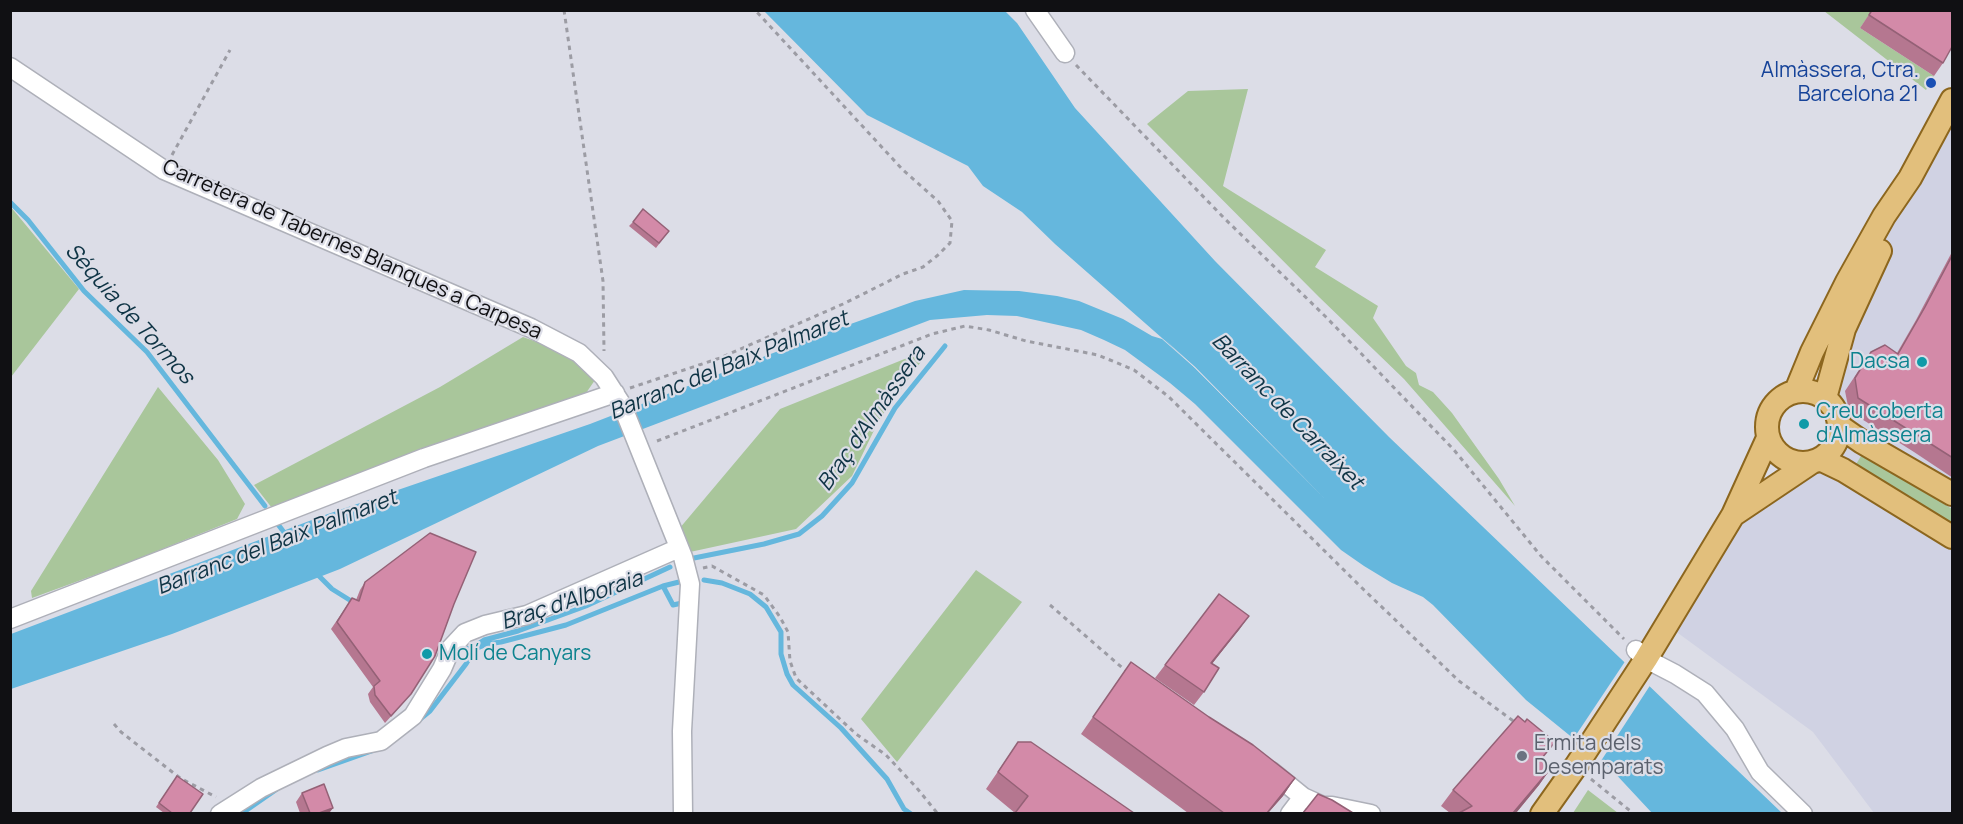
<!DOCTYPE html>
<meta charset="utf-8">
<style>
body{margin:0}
#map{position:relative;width:1963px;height:824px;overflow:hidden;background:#dcdde7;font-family:Manrope,sans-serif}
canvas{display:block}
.frame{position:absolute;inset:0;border:12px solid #101013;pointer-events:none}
</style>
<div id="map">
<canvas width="1963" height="824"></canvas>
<div class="frame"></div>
</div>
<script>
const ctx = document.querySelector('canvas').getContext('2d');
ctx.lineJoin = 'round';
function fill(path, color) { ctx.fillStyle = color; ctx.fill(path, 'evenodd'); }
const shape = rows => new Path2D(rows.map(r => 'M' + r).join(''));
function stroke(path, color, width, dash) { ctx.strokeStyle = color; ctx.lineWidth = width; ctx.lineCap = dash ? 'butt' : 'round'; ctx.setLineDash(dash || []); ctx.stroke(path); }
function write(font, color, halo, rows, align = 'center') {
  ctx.font = font + ' Manrope,sans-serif'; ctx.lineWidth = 4.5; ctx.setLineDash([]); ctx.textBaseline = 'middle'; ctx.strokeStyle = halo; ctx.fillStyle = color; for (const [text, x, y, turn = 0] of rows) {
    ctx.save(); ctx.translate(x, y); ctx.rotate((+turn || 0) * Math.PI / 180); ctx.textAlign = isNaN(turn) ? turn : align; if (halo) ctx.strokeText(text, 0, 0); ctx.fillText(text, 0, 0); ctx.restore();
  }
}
const built = shape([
 [1952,100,1952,813,1874,813,1813,732,1667,625,1733,515,1826,455,1837,440,1839,426,1837,415,1831,404,1844,329,1894,222,1910,178]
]);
const green = shape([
 [1824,11,1872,11,1860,28,1934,76,1926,90],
 [1248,89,1223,186,1326,250,1315,267,1378,306,1373,318,1406,366,1416,373,1419,385,1433,392,1452,413,1499,479,1515,506,1404,379,1319,297,1147,124,1188,91],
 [10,206,79,289,11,377,10,377],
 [523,337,554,348,575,362,595,380,584,396,272,508,254,485,440,387],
 [922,352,925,356,879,420,852,476,796,529,690,552,679,529,780,409],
 [158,387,218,460,245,504,237,519,125,564,32,598,31,591],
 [1861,456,1901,477,1952,509,1952,529,1855,466],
 [976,570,1022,602,897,762,861,719],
 [1588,790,1618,813,1573,813]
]);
const water = shape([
 [764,11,1005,11,1017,23,1075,108,1215,261,1389,437,1782,813,1652,813,1611,769,1526,700,1433,605,1423,597,1392,583,1364,566,1341,550,1195,404,1170,383,1125,350,1104,340,1081,330,1017,316,987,315,930,320,598,446,340,569,172,634,11,689,11,634,325,515,590,424,817,336,915,301,964,290,1019,291,1057,296,1079,301,1123,319,1152,336,1162,339,1195,368,1326,500,1195,367,1055,244,1022,212,983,186,968,166,867,115]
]);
const pier = shape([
 [1163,338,1195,367,1326,500,1195,368],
 [1626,660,1651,684,1599,764,1572,741]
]);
const stream = shape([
 [10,202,28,220,84,291,147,352,265,506],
 [277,523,286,535],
 [694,558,764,544,799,534,822,516,852,483,895,408,945,346],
 [316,573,332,589,356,604],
 [704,580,722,583,750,594,766,607,781,632,781,654,787,674,793,685,841,728,887,779,904,809,911,814],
 [663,586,673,605,682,603],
 [462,648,475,649,487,644,501,642,566,625,663,586,679,582],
 [419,720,430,711,466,664,478,644,484,640,518,631,586,606,670,567],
 [318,770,380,748],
 [241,814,277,789]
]);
const path = shape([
 [564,10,603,281,604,351],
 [1076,65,1224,218,1326,317,1454,450,1541,556,1624,639],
 [172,155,230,50],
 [630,388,720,358,843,304,903,274,923,267,938,255,950,243,952,221,938,201,903,170,755,10],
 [657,441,932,334,965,326,989,330,1026,341,1098,355,1134,370,1169,397,1361,587,1459,681,1516,723],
 [703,568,712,566,764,595,780,617,788,632,790,661,796,678,856,734,886,755,916,787,938,814],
 [1050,605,1126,671],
 [114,724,121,732,180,778,216,797],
 [1591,779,1634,814]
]);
const minor = shape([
 [1035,10,1065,53],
 [10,67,164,170,531,328,579,353,604,377,622,405,683,557,690,584,682,731,683,814],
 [10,619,424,458,615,393],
 [1636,650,1646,659,1675,674,1705,693,1735,729,1760,772,1803,814],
 [1271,771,1303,797,1323,806,1332,806,1371,814],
 [220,814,261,788,327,756,346,748,381,741,413,716,442,669,451,648,465,633,485,625,527,615,679,548],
 [1290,814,1303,797]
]);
const major = shape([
 '1767 427a36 36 0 1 1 72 0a36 36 0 1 1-72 0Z',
 [1796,391,1812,352,1847,282,1884,216,1910,178,1952,100],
 [1825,398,1844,329,1880,251],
 [1839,426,1862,442,1952,494],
 [1820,459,1843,470,1952,537],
 [1733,515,1812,462],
 [1542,814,1576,766,1646,659,1733,515,1768,438]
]);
const wall = shape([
 [1872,10,1943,63,1934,76,1860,28],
 [633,222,669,231,656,248,629,226],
 [1953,250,1953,478,1914,452,1849,411,1845,391,1871,352,1897,353,1916,320],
 [365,582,405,701,385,723,370,702,368,694,373,687,331,629,352,598,356,600,360,590],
 [1249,616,1212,664,1204,692,1194,705,1155,678,1165,665],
 [1131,662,1295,778,1283,796,1268,813,1188,813,1081,734],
 [1018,742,1134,813,1015,813,986,789],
 [1551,768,1539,785,1516,813,1450,813,1441,806,1453,790],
 [177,776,190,813,164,813,156,807],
 [302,793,333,808,329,813,300,813,296,802]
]);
const shadedWall = shape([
 [1249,616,1239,630,1202,676,1211,663],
 [1551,768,1539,785,1516,813,1513,813],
 [1295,778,1283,796,1268,813,1267,813],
 [333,808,329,813,319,813]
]);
const building = shape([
 [1872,10,1953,10,1953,45,1943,63,1869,15,1872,10],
 [643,209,669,231,659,243,633,222,643,209],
 [1953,254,1953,458,1923,439,1858,398,1855,378,1871,352,1885,345,1898,354,1925,307,1953,254],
 [430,533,476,552,454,604,435,656,411,694,391,716,375,695,374,686,380,681,337,622,352,598,359,601,365,582,430,533],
 [1219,594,1249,616,1211,663,1219,668,1204,692,1165,665,1219,594],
 [1131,662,1209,717,1253,745,1295,778,1267,813,1224,813,1093,717,1131,662],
 [1518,716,1525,722,1527,719,1555,742,1542,758,1551,768,1513,813,1459,813,1472,806,1453,790,1518,716],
 [1018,742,1031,742,1134,813,1015,813,1028,796,998,772,1018,742],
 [177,776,203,794,190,813,172,813,159,803,177,776],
 [324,784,333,808,319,813,310,813,302,793,324,784],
 [1318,794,1332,800,1353,813,1303,813,1318,794]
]);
const markers = [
 [1931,83,6,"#1a4fb4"],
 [1922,362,6,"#0f9aa8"],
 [1804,424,6,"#0f9aa8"],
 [427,654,6,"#0f9aa8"],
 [1522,756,6,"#6b7280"]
];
const transitNames = [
 ["Almàssera, Ctra.",1919,71],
 ["Barcelona 21",1919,95]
];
const streetNames = [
 ["Carretera de Tabernes Blanques a Carpesa",352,250,24]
];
const cultureNames = [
 ["Dacsa",1910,362,"right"],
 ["Creu coberta",1816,412],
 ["d'Almàssera",1816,436],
 ["Molí de Canyars",439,654]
];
const worshipNames = [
 ["Ermita dels",1534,744],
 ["Desemparats",1534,768]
];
const waterNames = [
 ["Séquia de Tormos",129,314,48],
 ["Barranc del Baix Palmaret",729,366,-22],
 ["Barranc de Carraixet",1287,412,46],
 ["Braç d'Almàssera",872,419,-55],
 ["Barranc del Baix Palmaret",277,543,-21],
 ["Braç d'Alboraia",572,601,-18]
];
fill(built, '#d0d2e3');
fill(green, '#a9c69b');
fill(water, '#65b7dd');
fill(pier, '#dcdde7');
stroke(stream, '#65b7dd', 5);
stroke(minor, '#aeb0b9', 21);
stroke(major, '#8c661e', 26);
stroke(path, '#9c9ca4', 3, [4.5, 4.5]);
stroke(minor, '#fff', 18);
stroke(major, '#e2bf7c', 22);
fill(wall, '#b57790');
fill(shadedWall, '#946176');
fill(building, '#d38aa8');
stroke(building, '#946176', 1.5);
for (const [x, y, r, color] of markers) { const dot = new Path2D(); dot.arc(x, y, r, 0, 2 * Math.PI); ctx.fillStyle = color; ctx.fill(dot); stroke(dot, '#dcdde7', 2); }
write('21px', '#164399', '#dcdde7', transitNames, 'right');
write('21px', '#101013', '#dcdde7', streetNames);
write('21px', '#0d838f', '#dcdde7', cultureNames, 'left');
write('21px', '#5b616d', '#dcdde7', worshipNames, 'left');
write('italic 22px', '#0f3445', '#dcdde7', waterNames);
</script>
